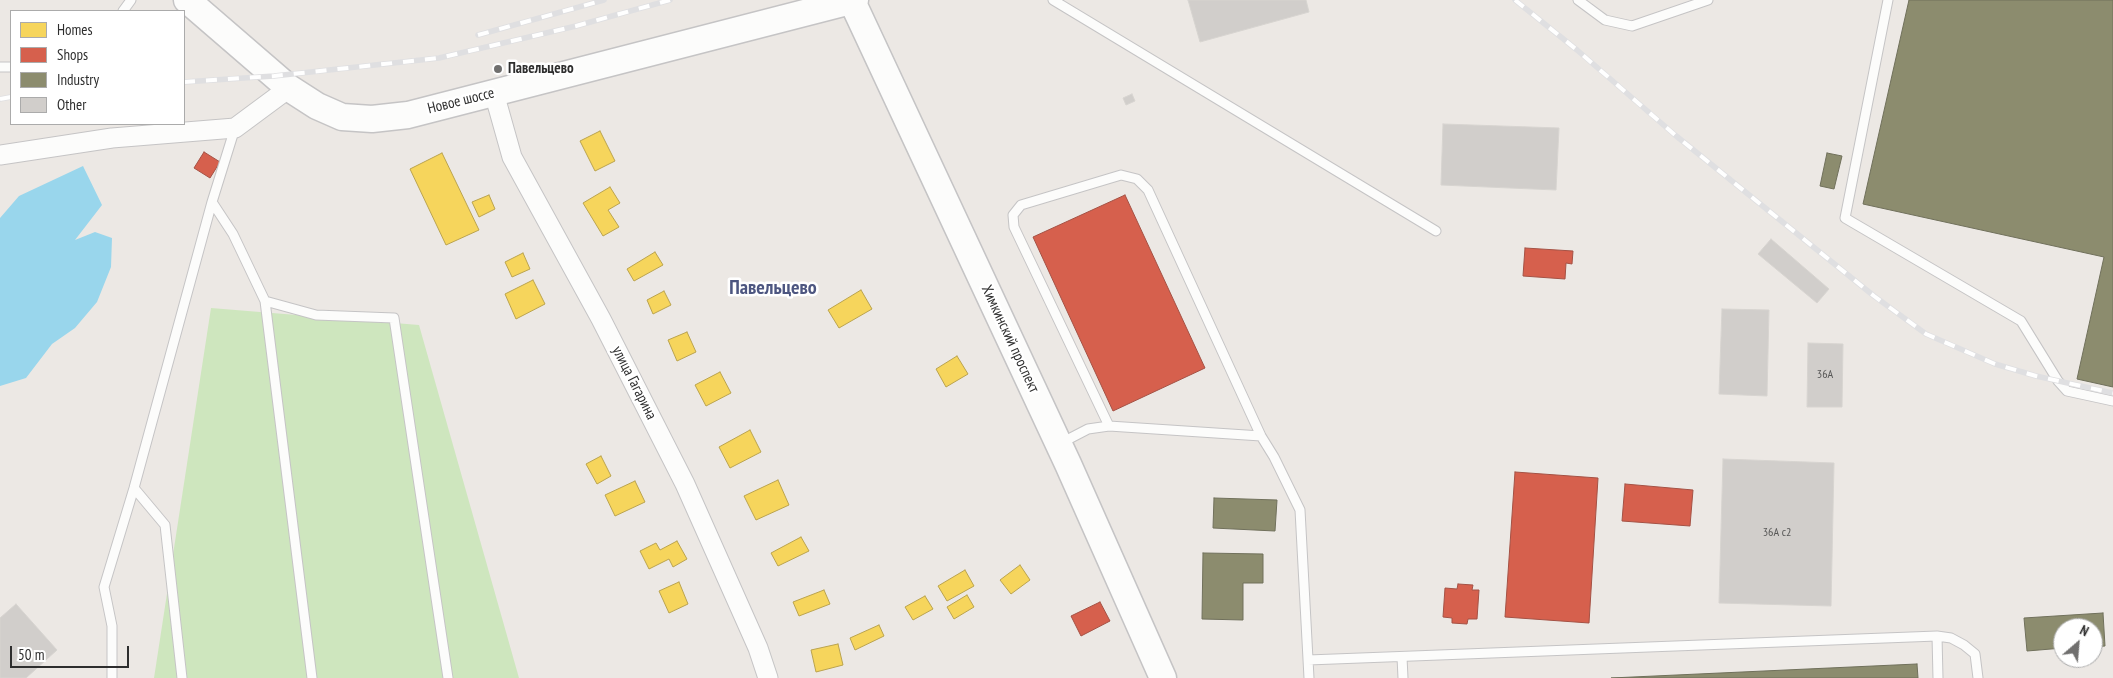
<!DOCTYPE html>
<meta charset="utf-8">
<style>
body{margin:0}
#map{position:relative;width:2113px;height:678px;overflow:hidden;background:#ece8e4;font-family:"PT Sans Narrow",sans-serif}
canvas{display:block}
.legend{position:absolute;left:10px;top:10px;width:175px;height:115px;box-sizing:border-box;background:#fff;border:1px solid #ababab;margin:0;padding:6px 9px;list-style:none;font-size:15px;color:#2e2e2e}
.legend li{display:flex;align-items:center;gap:10px;height:25px}
.legend b{width:25px;border:1px solid #ababab}
.north{position:absolute;left:2053px;top:618px;width:50px;height:50px;box-sizing:border-box;background:#fff;border:1px solid #ababab;border-radius:50%;rotate:27deg;font-size:14px;font-weight:700;line-height:20px;text-align:center;color:#2e2e2e}
.north::after{content:'';display:block;margin:auto;width:18px;height:22px;background:#706f6e;clip-path:polygon(50% 0,100% 100%,50% 72%,0 100%)}
.scale{position:absolute;left:10px;top:646px;width:119px;height:22px;box-sizing:border-box;border:2px solid #2e2e2e;border-top:0;padding-left:6px;font-size:15px;line-height:18px;white-space:nowrap;color:#2e2e2e;-webkit-text-stroke:4px #fff;paint-order:stroke}
</style>
<div id="map">
<canvas width="2113" height="678"></canvas>
<ul class="legend">
<li><b style="height:14px;background:#f6d55c"></b>Homes</li>
<li><b style="height:14px;background:#d6604d"></b>Shops</li>
<li><b style="height:14px;background:#8c8c6e"></b>Industry</li>
<li><b style="height:14px;background:#d1cecb"></b>Other</li>
</ul>
<div class="north">N</div>
<div class="scale">50 m</div>
</div>
<script>
const ctx = document.querySelector('canvas').getContext('2d');
ctx.lineJoin = 'round';
function fill(path, color) { ctx.fillStyle = color; ctx.fill(path, 'evenodd'); }
const shape = rows => new Path2D(rows.map(r => 'M' + r).join(''));
function stroke(path, color, width, dash) { ctx.strokeStyle = color; ctx.lineWidth = width; ctx.lineCap = dash ? 'butt' : 'round'; ctx.setLineDash(dash || []); ctx.stroke(path); }
function write(font, color, halo, rows, align = 'center') {
  ctx.font = font + ' "PT Sans Narrow",sans-serif'; ctx.lineWidth = 5; ctx.setLineDash([]); ctx.textBaseline = 'middle'; ctx.strokeStyle = halo; ctx.fillStyle = color; for (const [text, x, y, turn = 0] of rows) {
    ctx.save(); ctx.translate(x, y); ctx.rotate((+turn || 0) * Math.PI / 180); ctx.textAlign = isNaN(turn) ? turn : align; if (halo) ctx.strokeText(text, 0, 0); ctx.fillText(text, 0, 0); ctx.restore();
  }
}
const green = shape([
 [211,308,419,325,519,678,154,678]
]);
const water = shape([
 [83,166,102,205,75,240,95,232,112,238,111,267,97,302,75,328,52,344,26,378,0,386,0,218,19,196]
]);
const homes = shape([
 [600,131,615,161,595,171,580,141,600,131],
 [442,153,479,230,446,245,410,169,442,153],
 [610,187,620,203,608,210,619,227,603,236,583,203,610,187],
 [489,195,495,209,479,217,472,202,489,195],
 [655,252,663,265,634,281,627,269,655,252],
 [523,253,530,269,512,277,505,262,523,253],
 [533,280,545,304,516,319,505,294,533,280],
 [861,290,872,309,839,328,828,310,861,290],
 [664,291,671,305,653,314,647,300,664,291],
 [687,332,696,352,677,361,668,340,687,332],
 [957,356,968,374,946,387,936,369,957,356],
 [720,372,731,393,706,406,695,385,720,372],
 [750,430,761,452,730,468,719,447,750,430],
 [601,456,611,476,597,484,586,464,601,456],
 [778,480,789,505,756,520,744,496,778,480],
 [635,481,645,502,615,516,605,495,635,481],
 [801,537,809,551,778,566,771,553,801,537],
 [677,541,687,559,673,567,669,559,649,569,640,551,656,543,660,550,677,541],
 [1020,565,1030,580,1011,594,1000,580,1020,565],
 [965,570,974,586,947,601,938,586,965,570],
 [679,582,688,604,669,613,659,591,679,582],
 [824,590,830,604,799,616,793,602,824,590],
 [967,595,974,607,954,619,947,607,967,595],
 [925,596,933,609,913,620,905,607,925,596],
 [879,625,884,636,855,650,850,638,879,625],
 [838,644,843,665,816,672,811,650,838,644]
]);
const shops = shape([
 [204,152,220,162,210,178,194,168,204,152],
 [1125,195,1205,368,1113,411,1033,237,1125,195],
 [1525,248,1573,251,1572,264,1566,263,1565,279,1523,276,1525,248],
 [1515,472,1598,478,1589,623,1505,617,1515,472],
 [1625,484,1693,490,1690,526,1622,521,1625,484],
 [1458,584,1473,585,1472,590,1479,590,1477,619,1468,619,1467,624,1452,623,1452,618,1443,617,1445,588,1457,589,1458,584],
 [1100,602,1110,621,1081,636,1071,616,1100,602]
]);
const industry = shape([
 [1909,0,2113,0,2113,387,2077,379,2104,257,1863,204,1909,0],
 [1827,153,1842,156,1834,189,1820,186,1827,153],
 [1214,498,1277,500,1275,531,1213,528,1214,498],
 [1203,553,1263,554,1263,583,1243,583,1243,620,1202,619,1203,553],
 [2103,613,2105,646,2093,647,2093,628,2063,628,2063,648,2027,651,2024,618,2103,613],
 [1917,664,1918,678,1611,678,1917,664]
]);
const building = shape([
 [1188,0,1306,0,1309,12,1200,42,1188,0],
 [1132,94,1135,101,1126,105,1123,98,1132,94],
 [1443,124,1559,128,1556,190,1441,185,1443,124],
 [1771,239,1829,289,1817,303,1758,254,1771,239],
 [1722,309,1769,310,1767,396,1719,394,1722,309],
 [1808,343,1843,344,1842,407,1807,407,1808,343],
 [1723,459,1834,463,1831,606,1719,603,1723,459],
 [16,604,57,650,26,678,0,678,0,618,16,604]
]);
const lane = shape([
 [1053,0,1436,231],
 [1578,0,1605,20,1632,26,1708,0],
 [1888,0,1845,218,2021,321,2058,381,2067,391,2113,401],
 [123,11,131,0],
 [0,67,11,67],
 [212,202,233,234,265,301,312,678],
 [265,301,316,315,394,318,448,678],
 [1109,426,1261,436],
 [1061,443,1088,429,1109,426,1014,227,1013,215,1021,205,1121,175,1137,179,1148,190,1261,436,1274,457,1300,510,1309,678],
 [134,488,165,525,182,678],
 [1937,636,1938,678],
 [1402,657,1403,678],
 [1308,660,1937,636,1951,638,1964,645,1975,654,1978,678],
 [112,678,112,626,104,587,134,488,212,202,235,128]
]);
const street = shape([
 [494,93,512,157,601,319,685,484,758,648,768,678],
 [0,155,112,138,235,128,289,88]
]);
const secondary = shape([
 [187,0,289,88,317,106,342,117,372,119,408,115,855,0],
 [852,1,1068,464,1163,678]
]);
const rail = shape([
 [1515,0,1577,50,1675,135,1874,296,1926,334,1995,364,2036,376,2113,393],
 [478,35,604,0],
 [184,82,274,76,439,58,576,26,670,0],
 [0,99,11,97]
]);
const markers = [
 [498,69,5,"#706f6e"]
];
const numberNames = [
 ["36А",1825,375],
 ["36А с2",1777,533]
];
const poiNames = [
 ["Павельцево",508,69]
];
const streetNames = [
 ["Новое шоссе",461,101,-14],
 ["Химкинский проспект",1010,339,65],
 ["улица Гагарина",634,383,63]
];
const districtNames = [
 ["Павельцево",773,288]
];
fill(green, '#cee6be');
fill(water, '#99d6ec');
fill(homes, '#f6d55c');
stroke(homes, '#baa34e', 1);
fill(shops, '#d6604d');
stroke(shops, '#a45144', 1);
fill(industry, '#8c8c6e');
stroke(industry, '#70705b', 1);
fill(building, '#d1cecb');
stroke(building, '#d7d4d0', 1);
stroke(lane, '#c5c4c5', 11);
stroke(street, '#c5c4c5', 21);
stroke(secondary, '#c5c4c5', 29);
stroke(lane, '#fcfcfb', 9);
stroke(street, '#fcfcfb', 19);
stroke(secondary, '#fcfcfb', 26);
stroke(rail, '#dfdfe1', 5.5);
stroke(rail, '#fff', 4, [11]);
for (const [x, y, r, color] of markers) { const dot = new Path2D(); dot.arc(x, y, r, 0, 2 * Math.PI); ctx.fillStyle = color; ctx.fill(dot); stroke(dot, '#fff', 2); }
write('12px', '#585857', null, numberNames);
write('bold 15px', '#2e2e2e', '#fff', poiNames, 'left');
write('15px', '#2e2e2e', '#fff', streetNames);
write('bold 20px', '#4d5680', '#fff', districtNames);
</script>
